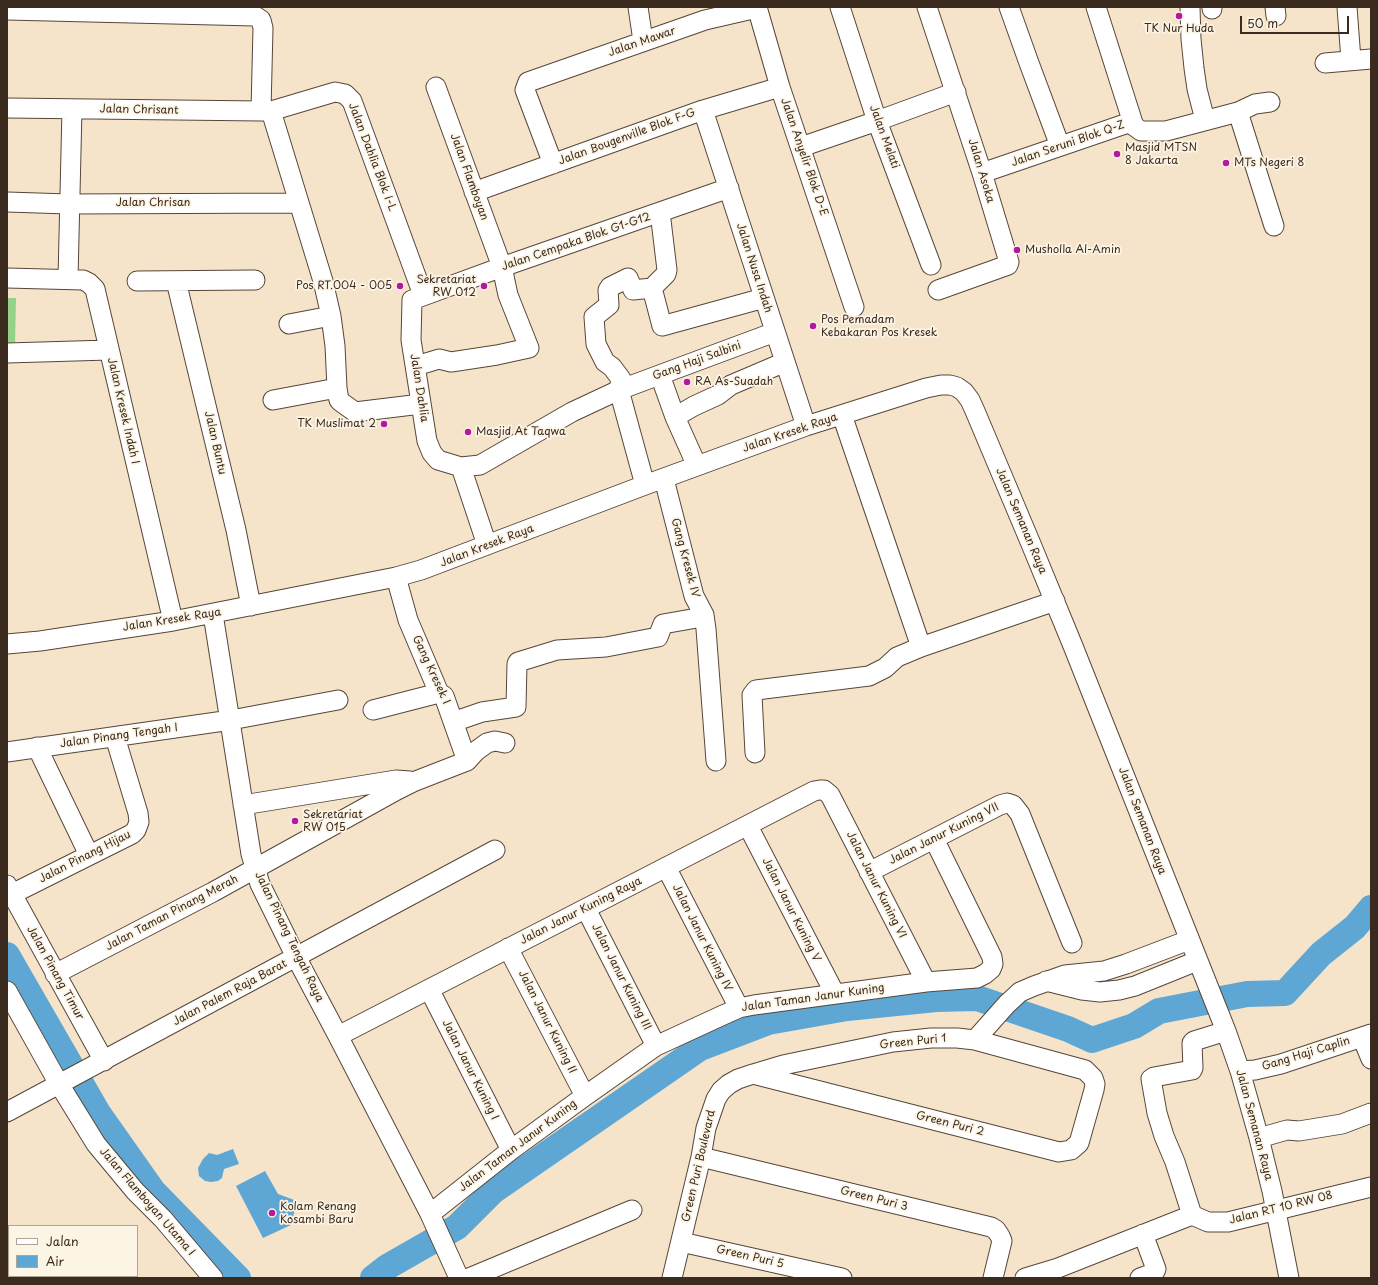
<!DOCTYPE html>
<style>
body{margin:0}
#map{position:relative;width:1378px;height:1285px;overflow:hidden;background:#f6e4ca;font-family:"Playpen Sans",sans-serif}
canvas{display:block}
.frame{position:absolute;inset:0;border:8px solid #3b2a1e;pointer-events:none}
.legend{position:absolute;left:8px;top:1225px;width:130px;height:52px;box-sizing:border-box;background:#fcf5e5;border:1px solid #afa495;margin:0;padding:5px 7px;list-style:none;font-size:12px;color:#3b2a1e}
.legend li{display:flex;align-items:center;gap:8px;height:20px}
.legend b{width:20px;border:1px solid #afa495}
.scale{position:absolute;left:1240px;top:16px;width:109px;height:18px;box-sizing:border-box;border:2px solid #3b2a1e;border-top:0;padding-left:5px;font-size:12px;line-height:14px;white-space:nowrap;color:#3b2a1e;-webkit-text-stroke:3px #fcf5e5;paint-order:stroke}
</style>
<div id="map">
<canvas width="1378" height="1285"></canvas>
<div class="frame"></div>
<ul class="legend">
<li><b style="height:5px;background:#fff"></b>Jalan</li>
<li><b style="height:11px;background:#5ea7d5"></b>Air</li>
</ul>
<div class="scale">50 m</div>
</div>
<script>
const ctx = document.querySelector('canvas').getContext('2d');
ctx.lineJoin = 'round';
function fill(path, color) { ctx.fillStyle = color; ctx.fill(path, 'evenodd'); }
const shape = rows => new Path2D(rows.map(r => 'M' + r).join(''));
function stroke(path, color, width, dash) { ctx.strokeStyle = color; ctx.lineWidth = width; ctx.lineCap = dash ? 'butt' : 'round'; ctx.setLineDash(dash || []); ctx.stroke(path); }
function write(font, color, halo, rows, align = 'center') {
  ctx.font = font + ' "Playpen Sans",sans-serif'; ctx.lineWidth = 3.5; ctx.setLineDash([]); ctx.textBaseline = 'middle'; ctx.strokeStyle = halo; ctx.fillStyle = color; for (const [text, x, y, turn = 0] of rows) {
    ctx.save(); ctx.translate(x, y); ctx.rotate((+turn || 0) * Math.PI / 180); ctx.textAlign = isNaN(turn) ? turn : align; if (halo) ctx.strokeText(text, 0, 0); ctx.fillText(text, 0, 0); ctx.restore();
  }
}
const green = shape([
 [7,298,16,298,15,346,7,346]
]);
const water = shape([
 [233,1149,239,1164,224,1169,222,1178,218,1181,211,1182,205,1181,199,1176,198,1168,203,1159,209,1153,217,1155],
 [265,1171,278,1194,297,1201,291,1225,263,1238,236,1186]
]);
const river = shape([
 [7,955,98,1113,153,1191,238,1278],
 [373,1278,387,1267,457,1227,493,1191,700,1048,768,1022,847,1008,936,999,977,998,1068,1029,1092,1040,1134,1026,1159,1011,1247,994,1285,993,1321,954,1355,927,1371,908]
]);
const minor = shape([
 [638,7,643,41],
 [757,7,780,87,854,307],
 [840,7,877,121,931,265],
 [927,7,982,173,1009,262,1008,265,938,290],
 [1009,7,1029,63,1060,146],
 [1190,7,1191,39,1194,68,1197,89,1205,120],
 [1275,7,1276,16],
 [1347,7,1351,60],
 [1212,9,1212,7],
 [7,10,255,16,261,20,263,28,261,111],
 [1325,63,1371,59],
 [7,108,261,111,271,111,335,92,345,94,352,101,423,295],
 [703,110,806,426],
 [271,111,323,281,331,316,289,324],
 [1238,112,1255,104,1270,102],
 [1132,120,1134,126,1141,131,1166,131,1238,112,1274,226],
 [801,147,877,121,956,92],
 [553,164,525,90,528,82,705,20,757,8],
 [982,173,1131,122,1132,120,1096,7],
 [729,188,502,267,412,300,411,340,427,441,432,453,438,460,461,467,480,465,572,412,619,390,775,332],
 [474,192,703,110,780,87],
 [7,202,69,204,299,203],
 [7,278,83,280,89,283,95,289,173,621],
 [68,279,72,109],
 [137,281,255,280],
 [176,281,236,530,251,606],
 [652,288,662,326,764,298],
 [331,316,335,346,337,388,339,400,341,402,355,412,421,404],
 [7,353,109,350],
 [416,366,439,359,451,362,497,355,529,348,508,295,502,267,436,87],
 [660,375,675,417,697,466],
 [273,400,337,388],
 [842,415,921,647],
 [675,417,694,406,718,395,731,385,785,362],
 [461,467,487,545],
 [645,485,619,390,621,379,612,367,605,362,596,344,594,317,609,305,608,290,610,287,628,278,633,290,652,288,666,274,667,270,660,212],
 [396,577,408,620,439,693,444,696,467,761],
 [213,614,251,854,260,884,296,957,338,1036,430,1214,459,1278],
 [704,615,706,629,716,761],
 [7,644,40,641,173,621,396,577,421,570,645,485,806,426,926,388,941,385,950,385,957,387,964,392,970,400,975,411,1031,544,1073,646,1226,1031,1240,1071,1259,1138,1272,1191,1289,1278],
 [373,710,439,693],
 [453,722,482,712,516,707,517,664,518,662,557,650,606,647,658,637,663,624,697,618,704,615,694,596,664,479],
 [37,747,89,855],
 [7,752,231,720,338,700],
 [755,753,752,695,756,690,869,676,885,668,897,657,921,647,1055,601],
 [243,805,396,780,410,781],
 [748,826,835,994],
 [666,867,739,1008],
 [869,872,1000,805,1007,803,1013,805,1020,814,1072,943],
 [7,885,104,1061],
 [12,894,132,834,136,830,139,822,138,813,115,737],
 [586,909,656,1046],
 [508,948,585,1096],
 [55,974,213,892,397,790,413,782,467,761,476,751,487,743,495,741,505,743],
 [1046,981,1082,990,1100,992,1119,990,1135,986,1197,961],
 [429,989,511,1150],
 [7,991,59,1084,96,1144,135,1191,163,1219,213,1278],
 [338,1036,814,791,820,790,824,790,830,795,926,982],
 [1362,1037,1371,1059],
 [975,1040,1007,1004,1020,992,1034,986,1065,975,1104,971,1126,964,1189,940],
 [1240,1071,1255,1070,1281,1064,1371,1034],
 [7,1112,495,850],
 [1259,1138,1287,1130,1299,1131,1342,1124,1371,1113],
 [701,1157,991,1227,996,1230,1000,1236,1002,1241,993,1278],
 [430,1214,511,1150,585,1096,656,1046,721,1016,739,1008,754,1005,926,982,977,978,985,974,991,969,993,964,992,957,934,839],
 [1192,1215,1175,1162,1164,1136,1157,1113,1151,1079,1154,1077,1192,1070,1193,1068,1192,1043,1194,1041,1226,1031],
 [681,1242,842,1278],
 [469,1278,632,1210],
 [672,1278,701,1157,706,1128,716,1099,721,1091,729,1084,738,1079,753,1074,783,1065,893,1042,931,1038,957,1038,975,1040,1085,1070,1093,1078,1095,1084,1094,1090,1079,1143,1071,1150,1059,1152,753,1074],
 [1025,1278,1058,1268,1192,1215,1208,1222,1228,1222,1371,1187],
 [1140,1278,1154,1273,1156,1269,1143,1234]
]);
const markers = [
 [1179,16,4,"#b5179e"],
 [1117,154,4,"#b5179e"],
 [1226,163,4,"#b5179e"],
 [1017,250,4,"#b5179e"],
 [400,286,4,"#b5179e"],
 [484,286,4,"#b5179e"],
 [813,326,4,"#b5179e"],
 [687,382,4,"#b5179e"],
 [384,424,4,"#b5179e"],
 [468,432,4,"#b5179e"],
 [295,821,4,"#b5179e"],
 [272,1213,4,"#b5179e"]
];
const poiNames = [
 ["TK Nur Huda",1179,29,"center"],
 ["Masjid MTSN",1125,148],
 ["8 Jakarta",1125,161],
 ["MTs Negeri 8",1234,163],
 ["Musholla Al-Amin",1025,250],
 ["Sekretariat",476,280,"right"],
 ["RW 012",476,293,"right"],
 ["Pos RT.004 - 005",392,286,"right"],
 ["Pos Pemadam",821,320],
 ["Kebakaran Pos Kresek",821,333],
 ["RA As-Suadah",695,382],
 ["TK Muslimat 2",376,424,"right"],
 ["Masjid At Taqwa",476,432],
 ["Sekretariat",303,815],
 ["RW 015",303,828],
 ["Kolam Renang",280,1207],
 ["Kosambi Baru",280,1220]
];
const streetNames = [
 ["Jalan Mawar",642,42,-19],
 ["Jalan Chrisant",139,110,1],
 ["Jalan Bougenville Blok F-G",627,137,-20],
 ["Jalan Melati",884,137,70],
 ["Jalan Seruni Blok Q-Z",1068,144,-19],
 ["Jalan Dahlia Blok I-L",372,157,69],
 ["Jalan Anyelir Blok D-E",804,157,71],
 ["Jalan Asoka",981,171,73],
 ["Jalan Flamboyan",469,177,70],
 ["Jalan Chrisan",153,203],
 ["Jalan Cempaka Blok G1-G12",576,242,-19],
 ["Jalan Nusa Indah",754,268,72],
 ["Gang Haji Salbini",697,361,-20],
 ["Jalan Dahlia",419,388,81],
 ["Jalan Kresek Indah I",123,411,77],
 ["Jalan Kresek Raya",790,433,-19],
 ["Jalan Buntu",215,443,77],
 ["Jalan Semanan Raya",1021,521,67],
 ["Jalan Kresek Raya",487,546,-21],
 ["Gang Kresek IV",685,558,75],
 ["Jalan Kresek Raya",172,620,-9],
 ["Gang Kresek I",431,670,65],
 ["Jalan Pinang Tengah I",119,736,-8],
 ["Jalan Semanan Raya",1142,821,69],
 ["Jalan Janur Kuning VII",944,834,-27],
 ["Jalan Pinang Hijau",85,857,-27],
 ["Jalan Janur Kuning VI",876,885,63],
 ["Jalan Janur Kuning V",791,910,63],
 ["Jalan Janur Kuning Raya",581,911,-27],
 ["Jalan Taman Pinang Merah",172,913,-28],
 ["Jalan Pinang Tengah Raya",289,937,64],
 ["Jalan Janur Kuning IV",702,938,63],
 ["Jalan Pinang Timur",55,973,61],
 ["Jalan Janur Kuning III",621,977,63],
 ["Jalan Palem Raja Barat",230,993,-28],
 ["Jalan Taman Janur Kuning",813,998,-8],
 ["Jalan Janur Kuning II",547,1022,63],
 ["Green Puri 1",913,1042,-6],
 ["Gang Haji Caplin",1306,1054,-17],
 ["Jalan Janur Kuning I",470,1070,63],
 ["Green Puri 2",950,1124,14],
 ["Jalan Semanan Raya",1254,1125,75],
 ["Jalan Taman Janur Kuning",518,1146,-37],
 ["Green Puri Boulevard",699,1166,-77],
 ["Green Puri 3",874,1199,14],
 ["Jalan Flamboyan Utama I",147,1202,49],
 ["Jalan RT 10 RW 08",1281,1208,-14],
 ["Green Puri 5",750,1257,13]
];
fill(green, '#93d288');
fill(water, '#5ea7d5');
stroke(river, '#5ea7d5', 26);
stroke(minor, '#574638', 21);
stroke(minor, '#fff', 19);
for (const [x, y, r, color] of markers) { const dot = new Path2D(); dot.arc(x, y, r, 0, 2 * Math.PI); ctx.fillStyle = color; ctx.fill(dot); stroke(dot, '#fcf5e5', 1.5); }
write('11px', '#3b2a1e', '#fcf5e5', poiNames, 'left');
write('11px', '#3b2a1e', '#fcf5e5', streetNames);
</script>
